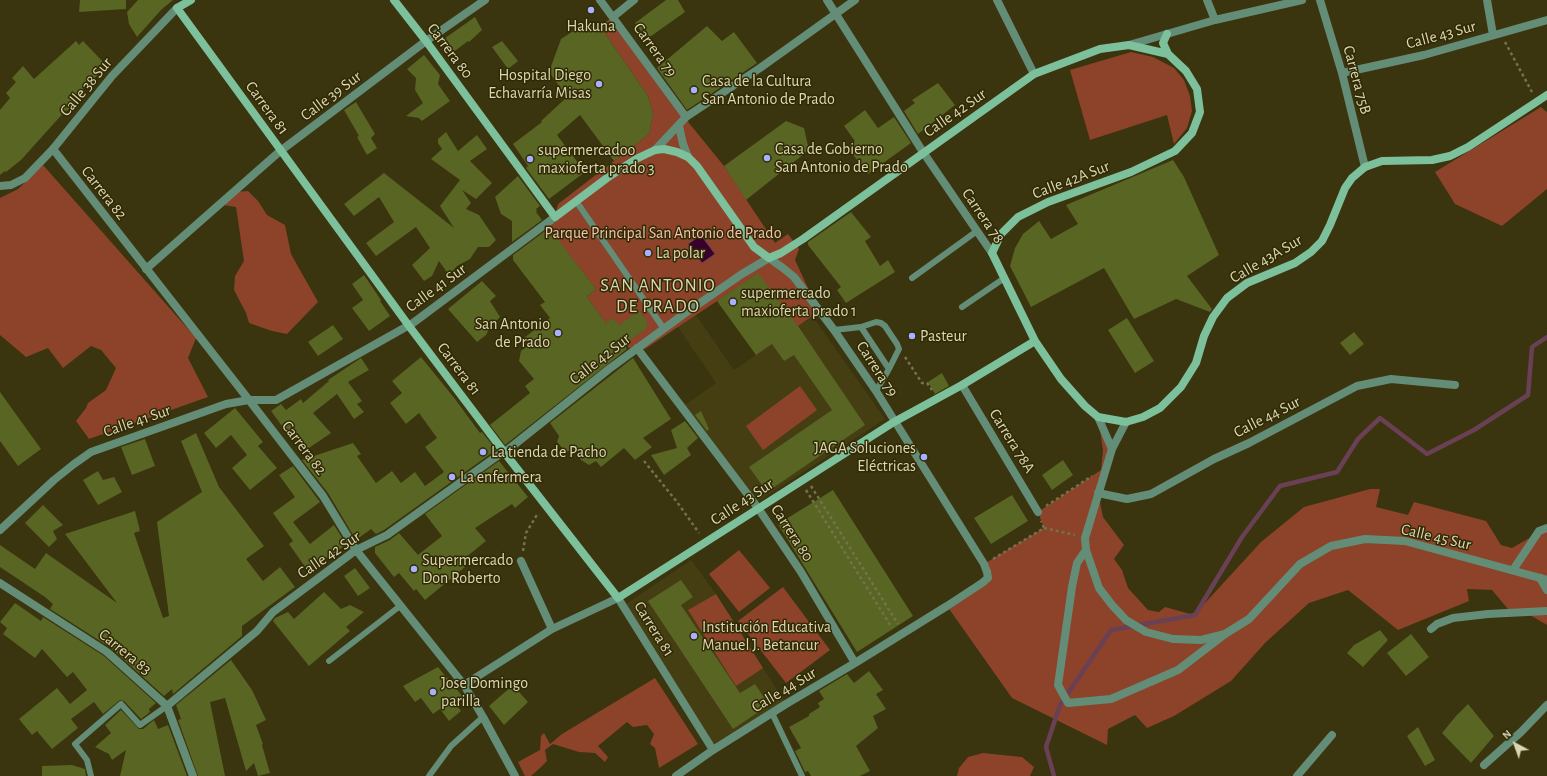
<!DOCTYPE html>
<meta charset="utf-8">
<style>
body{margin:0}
#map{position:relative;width:1547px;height:776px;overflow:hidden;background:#3a340f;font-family:"Alegreya Sans",sans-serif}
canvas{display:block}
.north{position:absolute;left:1495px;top:724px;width:40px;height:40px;-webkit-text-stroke:3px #302a04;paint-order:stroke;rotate:319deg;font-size:11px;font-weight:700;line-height:16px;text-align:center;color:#dbd6b4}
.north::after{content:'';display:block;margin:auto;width:14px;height:18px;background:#dbd6b4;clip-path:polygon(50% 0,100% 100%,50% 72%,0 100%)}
</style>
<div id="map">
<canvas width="1547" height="776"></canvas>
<div class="north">N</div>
</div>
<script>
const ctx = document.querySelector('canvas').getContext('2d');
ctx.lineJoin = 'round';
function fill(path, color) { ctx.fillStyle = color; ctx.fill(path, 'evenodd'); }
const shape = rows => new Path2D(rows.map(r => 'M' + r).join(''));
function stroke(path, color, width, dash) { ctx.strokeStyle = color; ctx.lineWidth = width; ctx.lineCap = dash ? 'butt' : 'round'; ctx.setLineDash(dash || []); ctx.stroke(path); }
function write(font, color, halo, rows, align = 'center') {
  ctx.font = font + ' "Alegreya Sans",sans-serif'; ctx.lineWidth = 3; ctx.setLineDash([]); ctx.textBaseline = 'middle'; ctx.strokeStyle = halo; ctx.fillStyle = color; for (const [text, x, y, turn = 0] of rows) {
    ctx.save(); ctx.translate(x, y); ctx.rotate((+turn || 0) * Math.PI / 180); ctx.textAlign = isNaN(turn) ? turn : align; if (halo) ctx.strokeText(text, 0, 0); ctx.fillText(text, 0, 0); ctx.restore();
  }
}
const built = shape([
 [696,315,734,370,798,326,813,317,885,419,759,501,682,407,716,383,678,327],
 [691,560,716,594,786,704,713,750,626,604]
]);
const green = shape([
 [613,17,689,123,724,166,775,243,788,234,799,249,795,260,809,290,823,309,798,326,738,287,645,349,629,348,610,324,605,322,587,297,596,289,545,224,555,217,558,204,649,134,653,114,648,96,600,26],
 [1131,52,1153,57,1174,68,1184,80,1190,96,1192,111,1187,128,1174,144,1167,115,1090,140,1070,70],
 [1541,107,1547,112,1547,189,1502,226,1455,204,1435,172],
 [43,165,196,338,188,358,208,397,89,439,76,421,86,408,88,403,106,390,116,368,101,350,91,346,63,368,48,348,26,357,0,335,0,198,18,189],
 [248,191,258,201,267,215,285,225,291,254,318,302,287,334,272,331,249,323,246,313,234,290,235,276,244,261,236,207,223,205,234,192],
 [800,386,817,410,763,450,746,426],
 [1098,417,1112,449,1098,493,1103,517,1124,545,1114,559,1122,570,1128,588,1148,610,1159,612,1165,607,1194,615,1261,542,1304,507,1370,489,1380,489,1376,507,1408,515,1414,502,1486,521,1501,545,1512,548,1547,528,1547,625,1530,615,1508,609,1492,590,1467,589,1469,601,1398,630,1348,590,1309,603,1265,643,1231,681,1174,716,1147,728,1135,715,1108,729,1107,745,1012,698,947,606,988,578,984,564,1044,528,1038,512,1101,470,1103,450],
 [739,550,770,588,739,612,709,574],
 [783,587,830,650,786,683,738,621],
 [716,594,763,668,736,686,688,610],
 [655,678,698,744,659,768,655,748,650,744,654,734,647,725,633,727,627,722,598,746,608,757,605,762,595,753,579,752,553,744,545,750,547,761,540,768,531,776,525,776,518,762,540,750,541,736,544,733,550,744,562,734],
 [983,753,1022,757,1034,767,1030,776,957,776,959,768,968,757]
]);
const water = shape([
 [701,235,715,254,702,263,688,244,701,235]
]);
const stream = shape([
 [1054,776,1046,747,1060,705,1111,630,1195,615,1242,537,1280,486,1337,472,1358,439,1380,418,1427,454,1474,430,1528,395,1532,347,1547,337]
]);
const building = shape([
 [80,0,126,0,126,9,79,12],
 [138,0,173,0,161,10,137,37,129,24,127,12],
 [666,0,678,0,685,12,647,39,635,23],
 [475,17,482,30,469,42,468,41,451,54,441,41],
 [581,26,600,26,648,96,653,114,649,134,614,161,580,115,557,135,585,172,549,199,526,168,528,166,513,144,542,122,541,121,567,97,549,72,561,39],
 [707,26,722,41,734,32,757,63,687,110,657,68],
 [76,41,79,45,83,41,107,66,77,95,80,98,67,111,66,110,21,160,6,172,5,171,0,175,0,110,10,98,6,93,16,82,12,78,23,66,34,79],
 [502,41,518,61,508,69,492,47],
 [424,55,440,75,438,84,450,101,422,121,419,118,406,116,423,103,415,90,416,78,407,69],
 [938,83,955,105,918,134,904,111,915,103,912,100],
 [356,102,375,134,371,138,377,148,367,155,357,137,359,136,344,110],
 [865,110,878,128,894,117,911,143,868,174,847,147,855,141,844,126],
 [786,121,804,128,809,150,746,200,724,166],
 [446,132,458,151,477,135,487,149,470,161,492,183,476,199,462,190,471,203,466,209,479,215,496,240,489,247,478,247,470,259,457,266,449,275,439,261,432,276,424,281,412,265,430,248,416,227,376,256,366,243,394,222,379,197,354,216,344,204,384,173,454,228,440,206,460,180,431,159,442,149,438,143,438,139],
 [1173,160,1184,177,1219,255,1187,276,1212,309,1210,312,1176,299,1134,319,1104,268,1031,307,1010,266,1015,248,1023,234,1039,221,1051,239,1078,224,1066,205],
 [518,176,540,206,536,209,537,211,536,212,542,220,512,242,512,221,501,214,495,197],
 [851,212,871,237,865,241,880,266,888,260,895,272,846,303,837,290,841,287,808,245,808,242],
 [549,228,596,289,587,297,606,323,613,318,619,325,639,311,647,321,646,329,624,344,627,349,505,445,490,425,530,393,525,386,534,379,519,361,521,351,529,344,524,338,550,318,540,305,545,302,513,260,513,255],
 [758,273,798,326,865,425,767,492,749,467,832,410,794,355,784,361,772,344,756,355,717,301],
 [364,275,381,300,380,301,390,316,369,331,352,308,363,300,352,284],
 [482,281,496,296,490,301,500,317,490,327,486,335,477,342,448,309],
 [1127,318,1154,361,1135,373,1108,330],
 [333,325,343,339,318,356,308,342],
 [1354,332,1364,344,1350,355,1340,343],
 [421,357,455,399,480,433,482,432,496,450,384,530,376,534,371,529,356,540,328,493,302,460,353,443,361,454,357,456,376,483,392,471,401,483,415,472,425,486,444,472,425,447,437,438,419,413,406,424,390,403,402,393,392,381],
 [361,358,369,370,348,382,362,401,357,404,364,412,354,419,337,394,313,413,331,433,306,450,294,434,290,437,271,411,281,404,286,410,301,399,303,403,329,381,328,380],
 [633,358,671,419,643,438,652,447,635,460,624,448,601,467,596,461,589,465,581,460,573,449,566,452,557,442,559,436,550,423],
 [942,373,949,386,935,394,928,382],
 [0,392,41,449,18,466,0,441],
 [235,408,263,442,258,446,277,468,250,490,232,468,247,455,231,435,216,448,204,433],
 [701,411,709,429,707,431,695,415],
 [685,421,698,438,687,448,691,455,664,475,651,455,677,448,671,430],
 [196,433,219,487,264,546,246,559,263,581,280,567,295,587,242,626,242,636,173,694,172,689,164,696,111,648,50,609,53,604,45,597,0,567,0,545,35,569,46,553,117,603,65,534,135,511,140,531,134,533,163,618,169,616,157,522,202,492,181,441],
 [145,439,155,466,132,475,121,447],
 [1063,460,1073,475,1052,490,1042,475],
 [499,461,528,497,515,508,512,504,475,528,486,541,460,562,465,567,425,600,416,589,414,591,399,573,394,577,375,553,375,547,390,540,399,533,418,555,442,536,425,514],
 [293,466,320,502,293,522,310,544,334,525,346,544,328,559,327,557,308,571,289,544,293,541,273,513,295,497,279,475],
 [98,471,103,480,114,477,122,492,98,505,83,480],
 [833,490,913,616,857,652,778,524],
 [1012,495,1028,521,991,544,974,518],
 [43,505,63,525,53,531,57,539,49,547,25,523],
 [355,568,370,588,358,596,344,576],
 [681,580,693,597,681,605,740,693,755,684,769,705,733,729,648,601],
 [324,592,341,609,350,605,364,612,346,627,350,631,309,666,273,621,275,618,288,612,294,619],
 [15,603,41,621,43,617,104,656,156,703,149,709,150,712,141,719,124,701,120,700,103,714,94,702,71,719,78,728,52,749,37,731,32,735,19,719,57,688,70,704,87,690,73,672,67,677,42,649,35,658,3,634,7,628,0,622],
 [1380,630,1388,640,1363,667,1347,653,1354,645],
 [1411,634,1429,657,1406,676,1387,653],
 [231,660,252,690,266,720,256,725,263,744,262,745,270,773,258,776,254,763,246,771,225,698,210,702,225,776,198,776,178,720,181,719,176,705],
 [438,667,464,698,455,703,461,711,449,721,440,709,433,714,421,698,415,702,403,686],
 [869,671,883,690,876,694,886,709,873,716,878,728,856,746,870,771,860,776,811,776,808,771,805,772,795,751,801,748,789,727,809,716,809,714,820,707,818,703,824,699,819,691,847,674,854,683],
 [513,685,528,702,504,725,489,706],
 [1468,704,1494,736,1471,763,1442,733,1456,716],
 [121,710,139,729,143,729,154,720,158,729,168,725,187,776,120,776,126,750,112,760,109,754,95,747,111,733,105,725],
 [1418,727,1435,760,1425,766,1407,736],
 [72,765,85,769,86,776,42,776,42,766]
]);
const path = shape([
 [1505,42,1532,92],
 [905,357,922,383,927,383,932,390],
 [644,461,677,502,699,533],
 [811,486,898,624],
 [806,490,892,628],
 [1046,506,1092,476],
 [1044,528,1075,535],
 [523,551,526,533,538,513],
 [993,559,1044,528,1041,521]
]);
const service = shape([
 [576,201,664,329],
 [912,278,977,231],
 [962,307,1003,279],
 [861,327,876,322,881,323,885,326,897,344,899,349,889,369],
 [834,330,861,327,889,369,876,391],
 [329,661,400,606],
 [772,713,802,776],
 [91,776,87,760,75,744,121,704,140,725,167,706],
 [429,776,451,746,483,717]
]);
const minor = shape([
 [827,0,923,152,992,253],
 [997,0,1034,74],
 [1207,0,1215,20],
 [1320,0,1342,73,1365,167],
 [1487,0,1493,35],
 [613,17,634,0],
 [1129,45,1215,20,1302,0],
 [1342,73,1424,55,1547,20],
 [686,117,760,68,855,0],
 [53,149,249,400,323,496,356,550,464,685,483,717,515,776],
 [146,269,279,152,426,41,485,0],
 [637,348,758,508,801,572,855,663],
 [962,385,1038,512],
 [1098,493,1127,499,1151,494,1214,459,1249,443,1357,386,1391,379,1455,385],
 [0,530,54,480,74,464,91,452,226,404,249,400,276,400,413,323,555,217],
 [1086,550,1077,563,1072,587,1058,685,1068,703,1111,699,1178,670,1225,634],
 [521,561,552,629],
 [1513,570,1539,531,1547,528],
 [1540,578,1547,590],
 [0,583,107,652,167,706,193,776],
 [1431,629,1437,624,1453,618,1488,614,1547,611],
 [464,685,552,629,618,598,713,750],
 [167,706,257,631,273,612,356,550,387,535,500,454,505,452,609,369,684,314,742,274,769,258,783,268,794,277,834,330,876,391,984,564,987,572,988,578,982,583,947,606,855,663,786,704,713,750,676,776],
 [1484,765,1521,732,1547,705],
 [1297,776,1332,735]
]);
const tertiary = shape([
 [600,0,686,117,655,150],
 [679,126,683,144,688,157],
 [0,186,11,185,25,178,53,149,112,76,177,8],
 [1098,417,1112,449],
 [1126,422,1112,449,1085,538,1086,550,1099,588,1112,605,1126,620,1146,632,1173,639,1201,640,1225,634,1249,619,1300,564,1331,546,1365,539,1405,541,1547,580]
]);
const secondary = shape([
 [191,0,177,8,409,326,504,452,618,598,894,422,962,385,1035,341],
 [394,0,426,41,555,217,607,178,636,159,655,150,664,149,677,152,688,157,697,166,754,247,769,258,781,253,803,239,1034,74,1100,49,1129,45,1168,54,1186,71,1197,89,1200,112,1192,133,1175,151,1131,172,1048,202,1018,217,1001,234,992,253,1035,341,1061,379,1085,406,1098,417,1126,422,1143,417,1160,408,1181,387,1196,363,1204,336,1213,317,1227,298,1247,283,1295,263,1311,252,1322,241,1330,225,1345,188,1352,178,1365,167,1382,161,1432,160,1450,156,1468,147,1547,95],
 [1167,34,1163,43,1168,54]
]);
const markers = [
 [591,10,4,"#a9b0fc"],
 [599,84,4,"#a9b0fc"],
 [694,90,4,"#a9b0fc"],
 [767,158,4,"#a9b0fc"],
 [530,159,4,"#a9b0fc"],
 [648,253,4,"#a9b0fc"],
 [733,302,4,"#a9b0fc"],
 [558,333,4,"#a9b0fc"],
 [912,336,4,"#a9b0fc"],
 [483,452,4,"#a9b0fc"],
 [924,457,4,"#a9b0fc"],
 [452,477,4,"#a9b0fc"],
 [414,569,4,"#a9b0fc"],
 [694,636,4,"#a9b0fc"],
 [433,692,4,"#a9b0fc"]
];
const poiNames = [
 ["Hakuna",591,26,"center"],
 ["Hospital Diego",591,75,"right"],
 ["Echavarría Misas",591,93,"right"],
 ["Casa de la Cultura",702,81],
 ["San Antonio de Prado",702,99],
 ["Casa de Gobierno",775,149],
 ["San Antonio de Prado",775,167],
 ["supermercadoo",538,150],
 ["maxioferta prado 3",538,168],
 ["La polar",656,253],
 ["supermercado",741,293],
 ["maxioferta prado 1",741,311],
 ["San Antonio",550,324,"right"],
 ["de Prado",550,342,"right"],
 ["Pasteur",920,336],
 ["JAGA Soluciones",916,448,"right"],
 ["Eléctricas",916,466,"right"],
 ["La tienda de Pacho",491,452],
 ["La enfermera",460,477],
 ["Supermercado",422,560],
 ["Don Roberto",422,578],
 ["Institución Educativa",702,627],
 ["Manuel J. Betancur",702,645],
 ["Jose Domingo",441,683],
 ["parilla",441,701]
];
const streetNames = [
 ["Calle 43 Sur",1441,35,-15],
 ["Carrera 79",655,50,54],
 ["Carrera 80",450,51,53],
 ["Carrera 75B",1357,80,75],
 ["Calle 38 Sur",86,87,-50],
 ["Calle 39 Sur",331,96,-37],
 ["Carrera 81",267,108,54],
 ["Calle 42 Sur",955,113,-35],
 ["Calle 42A Sur",1071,180,-21],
 ["Carrera 82",104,193,52],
 ["Carrera 78",983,216,56],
 ["Calle 43A Sur",1266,259,-30],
 ["Calle 41 Sur",436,288,-36],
 ["Calle 42 Sur",600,359,-38],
 ["Carrera 81",459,369,53],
 ["Carrera 79",877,369,57],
 ["Calle 44 Sur",1267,417,-27],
 ["Calle 41 Sur",137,421,-19],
 ["Carrera 78A",1012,441,58],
 ["Carrera 82",304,448,53],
 ["Calle 43 Sur",742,502,-33],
 ["Carrera 80",792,533,57],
 ["Calle 45 Sur",1436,537,13],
 ["Calle 42 Sur",329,555,-34],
 ["Carrera 81",654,629,58],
 ["Carrera 83",125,652,39],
 ["Calle 44 Sur",784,690,-31]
];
const parkNames = [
 ["Parque Principal San Antonio de Prado",663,233]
];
const quarterNames = [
 ["SAN ANTONIO",658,286],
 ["DE PRADO",658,307]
];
fill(built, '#453e13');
fill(green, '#8c4329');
fill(water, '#39002c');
stroke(water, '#6a4055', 1);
stroke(stream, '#6a4055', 4.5);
fill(building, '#586523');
stroke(path, '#76714d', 2.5, [3, 3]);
stroke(service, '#648d77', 6);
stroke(minor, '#648d77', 8);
stroke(tertiary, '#648d77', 8);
stroke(secondary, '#7dc09c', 8);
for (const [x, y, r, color] of markers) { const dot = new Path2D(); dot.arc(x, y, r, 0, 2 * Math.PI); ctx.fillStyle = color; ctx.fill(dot); stroke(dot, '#302a04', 1.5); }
write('16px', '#dbd6b4', '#302a04', poiNames, 'left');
write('16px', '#dbd6b4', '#302a04', streetNames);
write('16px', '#f5c3b2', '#302a04', parkNames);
ctx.letterSpacing = '1px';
write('18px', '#dbd6b4', '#302a04', quarterNames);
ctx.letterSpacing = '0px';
</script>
